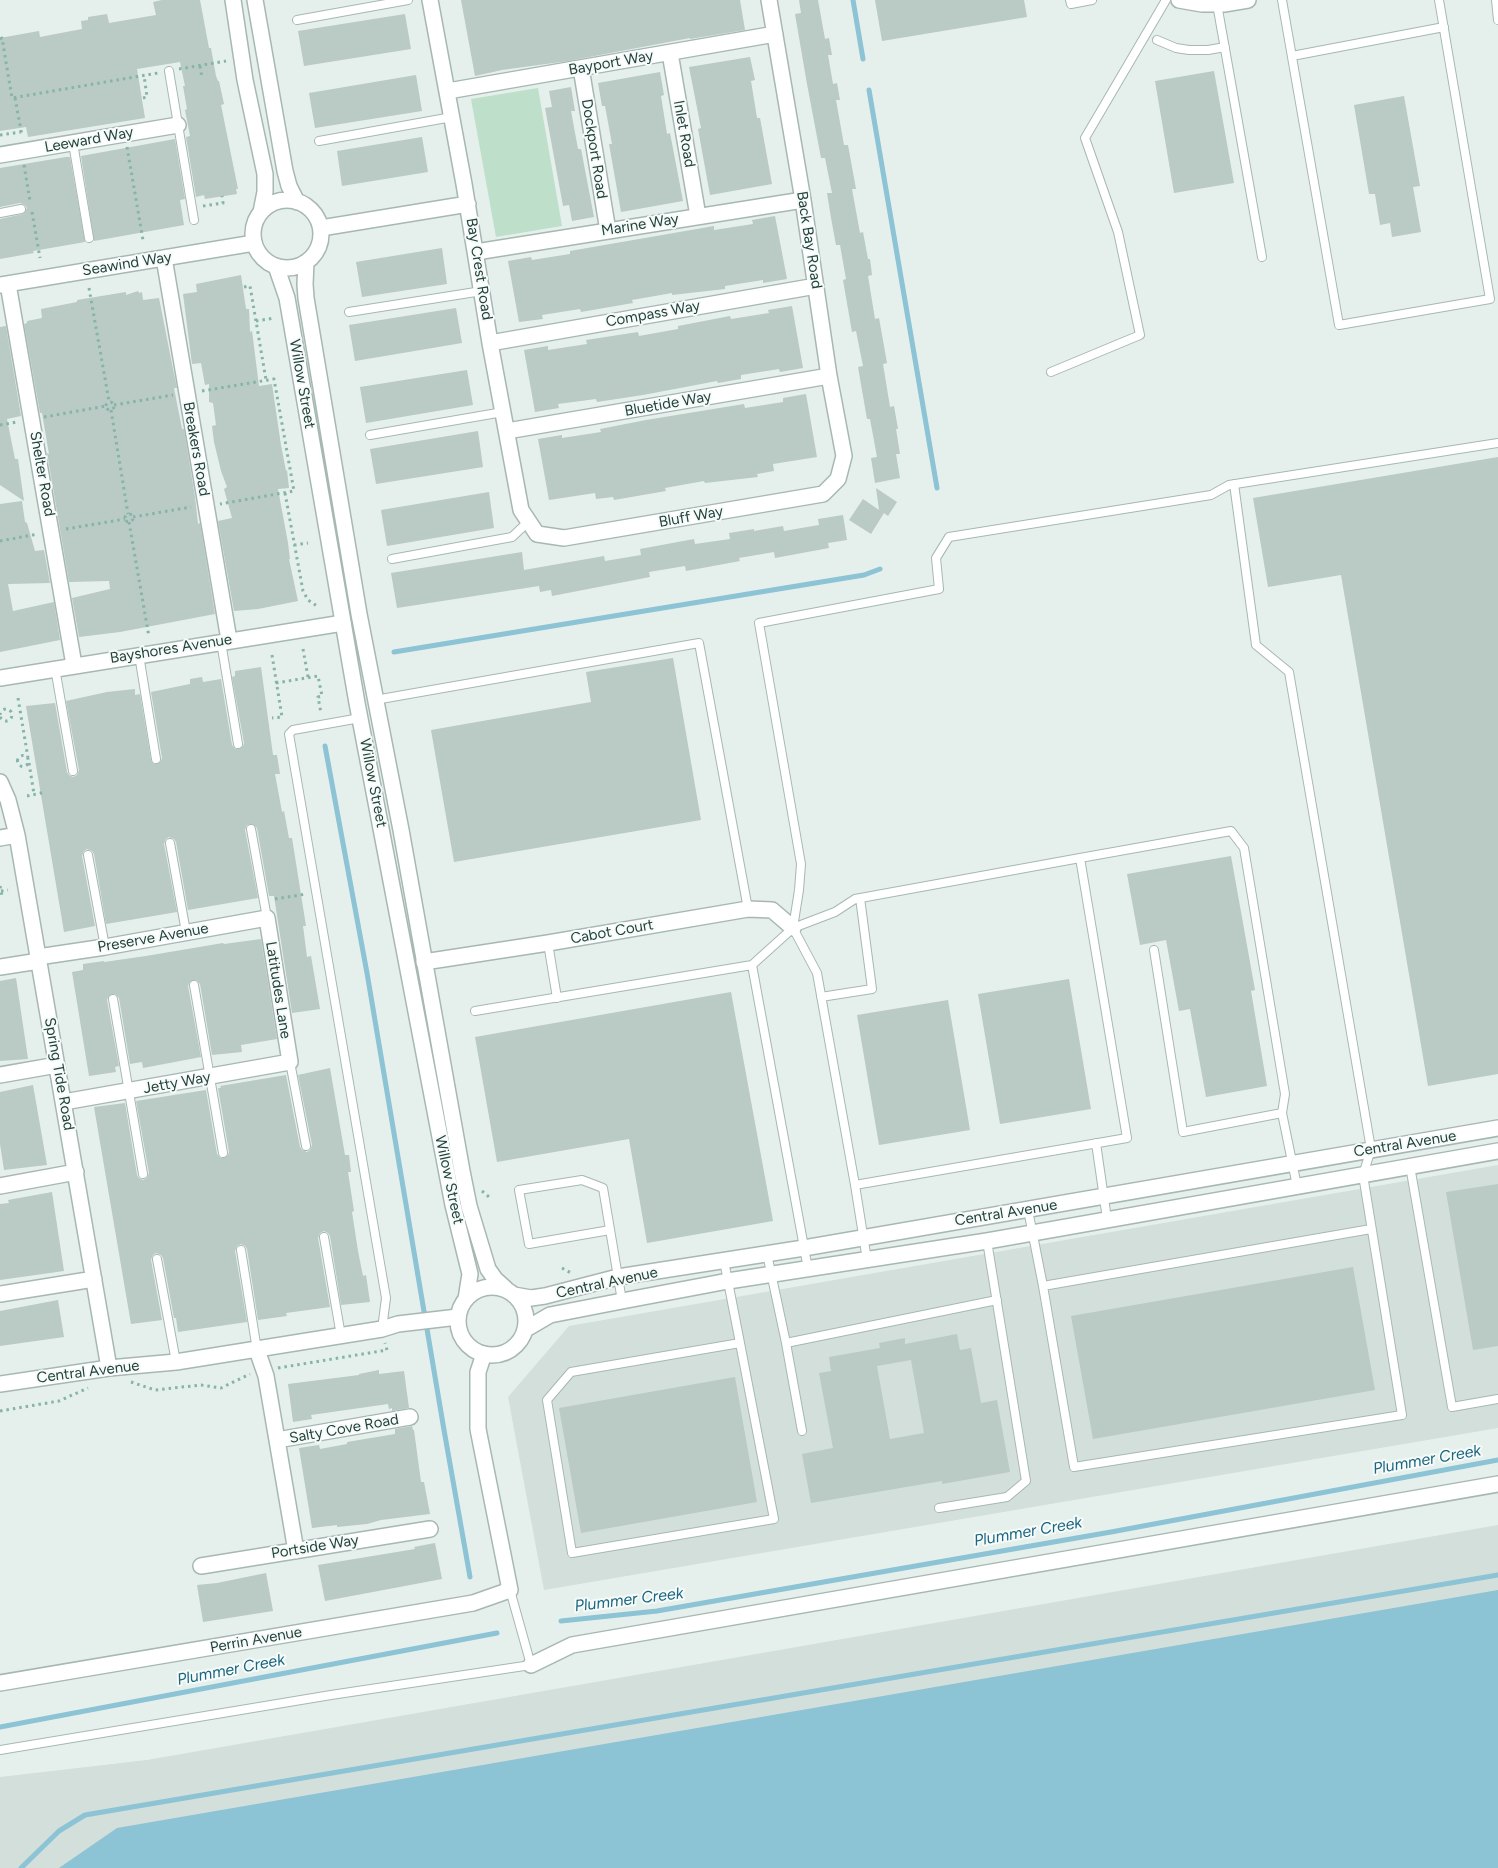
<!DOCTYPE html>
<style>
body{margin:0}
canvas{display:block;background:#e5efeb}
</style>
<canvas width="1498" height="1868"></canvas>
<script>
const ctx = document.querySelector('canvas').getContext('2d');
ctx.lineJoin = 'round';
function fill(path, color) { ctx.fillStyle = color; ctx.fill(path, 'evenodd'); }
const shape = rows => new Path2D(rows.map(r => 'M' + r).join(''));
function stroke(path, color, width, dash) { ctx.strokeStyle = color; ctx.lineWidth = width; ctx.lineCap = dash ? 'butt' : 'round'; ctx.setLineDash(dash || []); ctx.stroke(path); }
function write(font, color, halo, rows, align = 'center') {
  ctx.font = font + ' Figtree,sans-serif'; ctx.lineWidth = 4; ctx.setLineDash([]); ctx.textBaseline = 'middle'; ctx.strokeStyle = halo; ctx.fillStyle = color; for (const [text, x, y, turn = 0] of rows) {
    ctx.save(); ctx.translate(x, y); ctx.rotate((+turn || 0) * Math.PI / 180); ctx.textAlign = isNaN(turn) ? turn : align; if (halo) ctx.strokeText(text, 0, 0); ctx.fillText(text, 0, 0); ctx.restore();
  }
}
const built = shape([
 [1498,1165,1498,1428,544,1590,508,1397,569,1326],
 [1498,1525,1498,1868,0,1868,0,1777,147,1760]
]);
const green = shape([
 [538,88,562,226,496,237,471,99]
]);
const water = shape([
 [1498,1590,1498,1868,59,1868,117,1828]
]);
const stream = shape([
 [853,0,863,59],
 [869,90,937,488],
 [394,652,864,575,880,569],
 [325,746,367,973,444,1430,470,1577],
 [561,1621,657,1611,1111,1532,1498,1460],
 [0,1727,497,1633],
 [21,1868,59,1831,85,1815,1498,1575]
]);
const building = shape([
 [162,0,200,0,209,48,211,48,216,76,218,81,219,81,224,104,221,105,238,189,236,189,237,194,205,199,204,195,196,197,186,137,190,136,185,110,187,109,183,86,185,86,180,62,137,69,145,118,28,137,26,127,0,131,0,38,39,31,40,37,82,29,81,21,88,20,88,17,107,14,109,23,156,15,153,2],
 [461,0,740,0,745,30,690,39,690,38,568,61,502,70,475,76],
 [799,0,818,0,825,39,829,38,832,55,828,55,833,84,837,83,840,100,836,100,844,145,848,145,856,189,852,189,860,233,863,232,868,259,870,259,872,275,868,276,875,319,879,318,887,363,883,364,890,407,894,406,898,429,896,429,900,454,896,454,900,478,875,483,871,458,877,457,870,419,867,419,858,367,863,366,856,331,852,332,843,280,846,279,840,245,836,245,831,218,827,193,832,193,825,158,821,158,807,84,795,14,801,13],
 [875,0,1024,0,1027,17,882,41],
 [405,14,411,49,304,66,298,31],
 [750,57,755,80,751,81,757,118,760,118,772,184,710,195,698,129,701,128,689,67],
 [1214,71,1234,183,1174,193,1155,81],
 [660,72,664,95,661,96,667,134,670,133,683,201,621,212,609,144,612,144,605,106,602,106,598,83],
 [416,75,422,111,315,128,309,93],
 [571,87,575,111,571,111,578,149,581,149,594,217,572,221,569,205,563,206,545,108,552,107,549,91],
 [1404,96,1420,186,1413,187,1421,232,1392,237,1390,223,1380,225,1375,194,1369,194,1354,105],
 [422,137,428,172,342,186,337,151],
 [175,139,185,199,180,200,184,225,94,241,81,156],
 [66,157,70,157,85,242,33,251,34,253,0,259,0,219,23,214,27,208,25,205,20,203,0,207,0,168],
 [775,216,787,279,763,283,763,280,725,286,725,289,672,295,672,293,632,300,633,303,581,312,580,309,542,315,543,319,519,322,508,261,531,257,532,260,570,254,570,251,714,226,714,230,753,224,752,220],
 [442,248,447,284,362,297,356,262],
 [241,275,246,309,249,309,250,332,252,331,259,386,272,384,281,445,286,471,287,470,289,488,278,489,288,543,290,559,289,559,298,601,258,609,234,611,218,521,232,518,224,489,227,487,221,471,214,442,212,426,216,425,213,403,209,402,209,384,205,385,201,363,192,364,183,294,197,292,196,284],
 [138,291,139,293,142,292,143,300,159,298,173,369,177,388,174,388,182,429,184,429,195,497,198,524,200,523,215,614,120,632,79,637,72,598,110,589,109,581,69,582,47,453,49,454,42,413,40,413,24,324,27,323,27,321,42,318,41,309,77,302,77,300,126,292,126,295],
 [792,306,803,368,780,372,779,369,741,375,741,379,718,383,717,381,643,395,597,402,596,399,558,404,559,408,535,412,524,350,548,346,548,350,587,344,586,340,638,332,639,336,678,329,678,326,730,316,731,319,769,313,768,310],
 [456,308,462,343,355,361,349,325],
 [6,326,21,416,7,419,15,459,18,459,24,501,0,485,0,327],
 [467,370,473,405,366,423,360,387],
 [806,394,817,457,773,464,774,471,757,474,758,477,705,483,704,481,665,488,666,491,614,500,613,497,596,499,595,493,549,500,538,439,562,435,562,438,601,432,600,429,646,420,744,404,745,408,783,402,783,398],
 [478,431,483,467,376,484,370,449],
 [1498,457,1498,1074,1428,1086,1341,575,1268,587,1253,498],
 [876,488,897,502,888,516,884,513,871,534,849,520,863,499,879,510],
 [489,492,494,528,387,546,381,510],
 [22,501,25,522,27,523,35,551,44,550,50,583,8,584,13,611,54,602,60,640,0,652,0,504],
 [843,515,847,540,828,543,829,548,775,558,774,552,739,558,740,561,686,571,685,566,649,572,650,577,552,596,551,590,540,592,539,586,397,608,391,573,522,552,524,570,604,556,605,561,641,555,640,549,694,539,695,544,730,539,729,533,754,529,754,531,783,526,784,531,819,525,818,519],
 [673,658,701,820,454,862,431,730,591,702,586,672],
 [261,667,273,755,277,755,280,774,275,774,282,812,284,811,289,838,292,838,306,926,303,926,307,957,311,956,320,1009,292,1013,274,896,269,896,257,828,252,824,247,825,245,830,258,898,188,910,176,842,174,839,169,837,166,839,164,844,177,912,106,924,94,854,92,851,87,849,84,851,82,856,95,926,64,932,26,706,55,703,67,772,69,775,73,777,77,775,79,770,66,701,107,692,135,689,135,695,140,694,151,760,154,764,157,764,161,761,162,758,151,692,190,684,190,679,202,677,203,682,221,679,232,745,236,749,239,749,243,746,244,743,232,677,235,676,235,671],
 [1231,856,1255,990,1251,991,1267,1086,1206,1097,1190,1009,1179,1011,1166,940,1140,945,1127,874],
 [261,939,277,1039,241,1045,242,1052,212,1055,200,984,196,980,193,980,189,983,188,986,201,1057,143,1068,142,1062,130,1064,119,998,115,994,112,994,108,997,107,1000,119,1066,115,1067,116,1072,89,1076,72,972,83,970,83,964,104,961,104,962,146,956,223,943,224,944],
 [16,978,28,1059,0,1061,0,981],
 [1069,979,1091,1109,1000,1124,978,994],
 [731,992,773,1221,647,1243,629,1139,497,1162,475,1037],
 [948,1000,970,1130,879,1145,857,1015],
 [330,1068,345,1155,349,1155,351,1172,348,1172,354,1211,352,1212,358,1251,363,1276,366,1275,370,1302,341,1305,330,1236,328,1233,324,1231,320,1233,318,1238,330,1307,286,1313,287,1316,258,1320,247,1249,245,1246,241,1244,237,1246,235,1251,247,1322,178,1332,176,1318,174,1318,163,1258,161,1255,156,1253,153,1255,151,1260,162,1320,131,1324,94,1107,125,1103,137,1175,139,1178,143,1180,147,1178,149,1173,136,1101,206,1090,217,1154,221,1158,224,1158,228,1155,229,1152,218,1088,221,1088,220,1086,286,1075,300,1147,302,1150,307,1152,310,1150,312,1145,298,1075],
 [33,1085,47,1165,4,1170,0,1144,0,1092],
 [1498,1184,1498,1346,1473,1350,1446,1192],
 [52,1192,64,1271,0,1280,0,1204,9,1203,8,1200],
 [1353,1267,1375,1390,1093,1439,1071,1316],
 [58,1300,64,1337,0,1346,0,1311],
 [957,1334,960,1350,971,1348,981,1403,997,1400,1010,1472,942,1484,942,1481,811,1503,802,1454,833,1448,819,1373,831,1371,829,1357,880,1348,879,1343,905,1338,905,1344],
 [911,1360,924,1433,890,1439,877,1366],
 [379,1370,379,1374,404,1371,409,1408,392,1411,392,1408,389,1409,388,1404,311,1415,312,1419,293,1422,288,1384,359,1375,359,1374],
 [735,1377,757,1502,581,1533,559,1408],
 [412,1426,413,1430,414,1430,421,1482,424,1482,430,1514,381,1520,367,1524,337,1527,337,1525,312,1528,299,1448,319,1445,320,1449,347,1444,347,1442,395,1434,395,1429],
 [435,1543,442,1579,325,1601,318,1565,415,1549,414,1547],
 [266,1573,273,1611,203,1622,197,1585,217,1583]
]);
const path = shape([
 [0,39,2,38,12,98,158,73],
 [200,66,202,78],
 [179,69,226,61],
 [15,98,22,136],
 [143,98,147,97,144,75],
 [0,135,21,132],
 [127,147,143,240],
 [24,165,30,201],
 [203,206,223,203,222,196],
 [32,212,40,258],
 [244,287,250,286,266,380],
 [89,288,109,401],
 [256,321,275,318],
 [202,391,274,379,294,491,220,504],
 '106 406a4 4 0 1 1 8 0a4 4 0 1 1-8 0Z',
 [114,405,173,395],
 [111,410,128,514],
 [44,417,106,406],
 [0,425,17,422],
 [285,493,303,591,308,600,317,606],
 '125 518a4 4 0 1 1 8 0a4 4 0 1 1-8 0Z',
 [133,517,191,507],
 [129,522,149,637],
 [66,529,125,519],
 [0,541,38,534],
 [294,545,308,543],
 [303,649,308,677],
 [272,655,282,717,272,718],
 [276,683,318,676,322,696,318,697,321,713],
 [18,698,28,758],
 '0 715a6 6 0 1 1 12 0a6 6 0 1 1-12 0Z',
 '17.5 761a5.5 5.5 0 1 1 11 0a5.5 5.5 0 1 1-11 0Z',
 [29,763,34,794],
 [27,796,46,792],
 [0,886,2,896,0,897],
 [1,891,8,890],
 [275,899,306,894],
 [482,1191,489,1197],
 [562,1268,573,1274],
 [278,1368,387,1350,385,1343],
 [131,1382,155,1390,201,1385,221,1388,250,1374],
 [0,1411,59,1401,88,1388]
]);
const service = shape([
 [1070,0,1071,4,1092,0],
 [1282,0,1339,325,1490,299,1439,0],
 [1496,0,1498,20],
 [1217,4,1262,257],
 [297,20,408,0],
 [1157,40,1176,48,1189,50,1208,50,1225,47],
 [1292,56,1444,27],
 [169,71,194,220],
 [319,141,452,117],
 [73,143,89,238],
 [0,213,21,209],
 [349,312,482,291],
 [1051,372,1140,335,1118,232,1085,138,1166,0],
 [370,435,503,412],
 [392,559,512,537,529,521],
 [221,642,238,744],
 [139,655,156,759],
 [55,668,73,771],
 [375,700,699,643,748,909],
 [360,718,293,730,289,734,386,1298,382,1329],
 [251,829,267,918],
 [170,843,186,932],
 [88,855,105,947],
 [1080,858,1231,831,1244,848,1285,1094,1282,1113,1297,1186],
 [548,943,557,998],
 [1154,950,1183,1132,1282,1113],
 [752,965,808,1269],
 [194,985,223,1153],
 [821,997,872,989,860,898],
 [113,999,143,1174],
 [475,1011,752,965,793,928,835,912,855,899,1080,858,1127,1138,855,1185],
 [290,1062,306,1146],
 [1096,1143,1107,1219],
 [1410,1166,1452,1407,1498,1399],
 [1028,1210,1043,1286,1074,1467,1402,1415,1363,1175,1371,1149,1289,672,1256,645,1234,484],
 [610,1230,529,1244,519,1190,582,1180,603,1188,618,1277,622,1301],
 [324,1237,341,1336],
 [241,1250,257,1350],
 [767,1254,786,1343],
 [157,1259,176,1362],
 [867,1260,855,1185,817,973,793,928,799,890,801,864,759,623,939,589,936,558,949,537,1211,495,1229,485,1498,443],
 [724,1261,740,1343,774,1519,572,1553,547,1400,571,1372,740,1343],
 [1043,1286,1371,1229],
 [802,1431,786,1343,997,1300],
 [939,1508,1007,1497,1026,1481,987,1241],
 [0,1750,331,1695,531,1665,510,1590]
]);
const minor = shape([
 [430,0,464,184,490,343,521,510,537,534,564,538,823,494,838,479,844,456,829,376,803,200,769,0],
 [670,53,698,216],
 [581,68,608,231],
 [448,91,775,34],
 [0,155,178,125],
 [321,228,468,204],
 [476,252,803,200],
 [164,258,229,640],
 [8,284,74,665],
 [0,285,254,243],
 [490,343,816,286],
 [507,431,829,376],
 [0,678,343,623],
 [0,782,8,800,17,835,109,1368],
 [0,838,17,835],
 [38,957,105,947,267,918,290,1062,64,1102],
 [424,962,548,943,748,909,772,910,793,928],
 [0,967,39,961],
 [0,1075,57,1065],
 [0,1186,76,1172],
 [0,1294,94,1279],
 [257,1350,266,1376,296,1551],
 [0,1384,109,1368,176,1362,382,1329,398,1324,458,1317],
 [277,1440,410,1417],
 [201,1566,430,1529],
 [531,1665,572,1645,1498,1484],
 [0,1683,473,1603,510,1590,478,1429,478,1372,484,1354]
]);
const tertiary = shape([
 [233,0,245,80,265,174,265,192,261,212],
 [255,0,285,171,289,186,297,202],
 [1179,0,1202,4,1224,4,1248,0],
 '253 234a34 34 0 1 1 68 0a34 34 0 1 1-68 0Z',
 [306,262,305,284,306,298,359,614,401,830,462,1171,469,1206,488,1269,495,1279,506,1289],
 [276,266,287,298,357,703,453,1205,470,1274,466,1299],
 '458 1321a34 34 0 1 1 68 0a34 34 0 1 1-68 0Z',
 [514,1295,531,1298,545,1296,618,1277,804,1248,1498,1128],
 [526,1329,550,1315,622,1301,728,1281,987,1241,1498,1151]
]);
const streetNames = [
 ["Bayport Way",611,63,-10],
 ["Inlet Road",684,134,80],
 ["Leeward Way",89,140,-10],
 ["Dockport Road",594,149,81],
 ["Marine Way",640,225,-9],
 ["Back Bay Road",809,240,81],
 ["Seawind Way",127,264,-9],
 ["Bay Crest Road",479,269,81],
 ["Compass Way",653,314,-10],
 ["Willow Street",302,384,80],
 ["Bluetide Way",668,404,-10],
 ["Breakers Road",196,449,80],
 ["Shelter Road",42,474,80],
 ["Bluff Way",691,517,-10],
 ["Bayshores Avenue",171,649,-9],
 ["Willow Street",373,783,79],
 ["Cabot Court",612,932,-10],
 ["Preserve Avenue",153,938,-10],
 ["Latitudes Lane",278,990,81],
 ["Spring Tide Road",59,1074,80],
 ["Jetty Way",177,1083,-10],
 ["Central Avenue",1405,1144,-9],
 ["Willow Street",449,1180,78],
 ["Central Avenue",1006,1213,-9],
 ["Central Avenue",607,1283,-12],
 ["Central Avenue",88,1372,-7],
 ["Salty Cove Road",344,1429,-10],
 ["Portside Way",315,1547,-9],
 ["Perrin Avenue",256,1640,-10]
];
const waterNames = [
 ["Plummer Creek",1427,1460,-10],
 ["Plummer Creek",1028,1532,-10],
 ["Plummer Creek",629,1600,-7],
 ["Plummer Creek",231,1670,-11]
];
fill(built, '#d3dfdb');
fill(green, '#bee0ca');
fill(water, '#8cc3d5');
stroke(stream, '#8cc3d5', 5);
fill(building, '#bacac5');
stroke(service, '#a7b8b3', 10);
stroke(minor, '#a7b8b3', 18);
stroke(tertiary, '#a7b8b3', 18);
stroke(path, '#85b4a9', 3, [2.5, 4]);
stroke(service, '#fff', 8);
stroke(minor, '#fff', 15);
stroke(tertiary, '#fff', 15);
write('15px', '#23423c', '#f6fbf9', streetNames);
write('italic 16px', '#1a6681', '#f6fbf9', waterNames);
</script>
